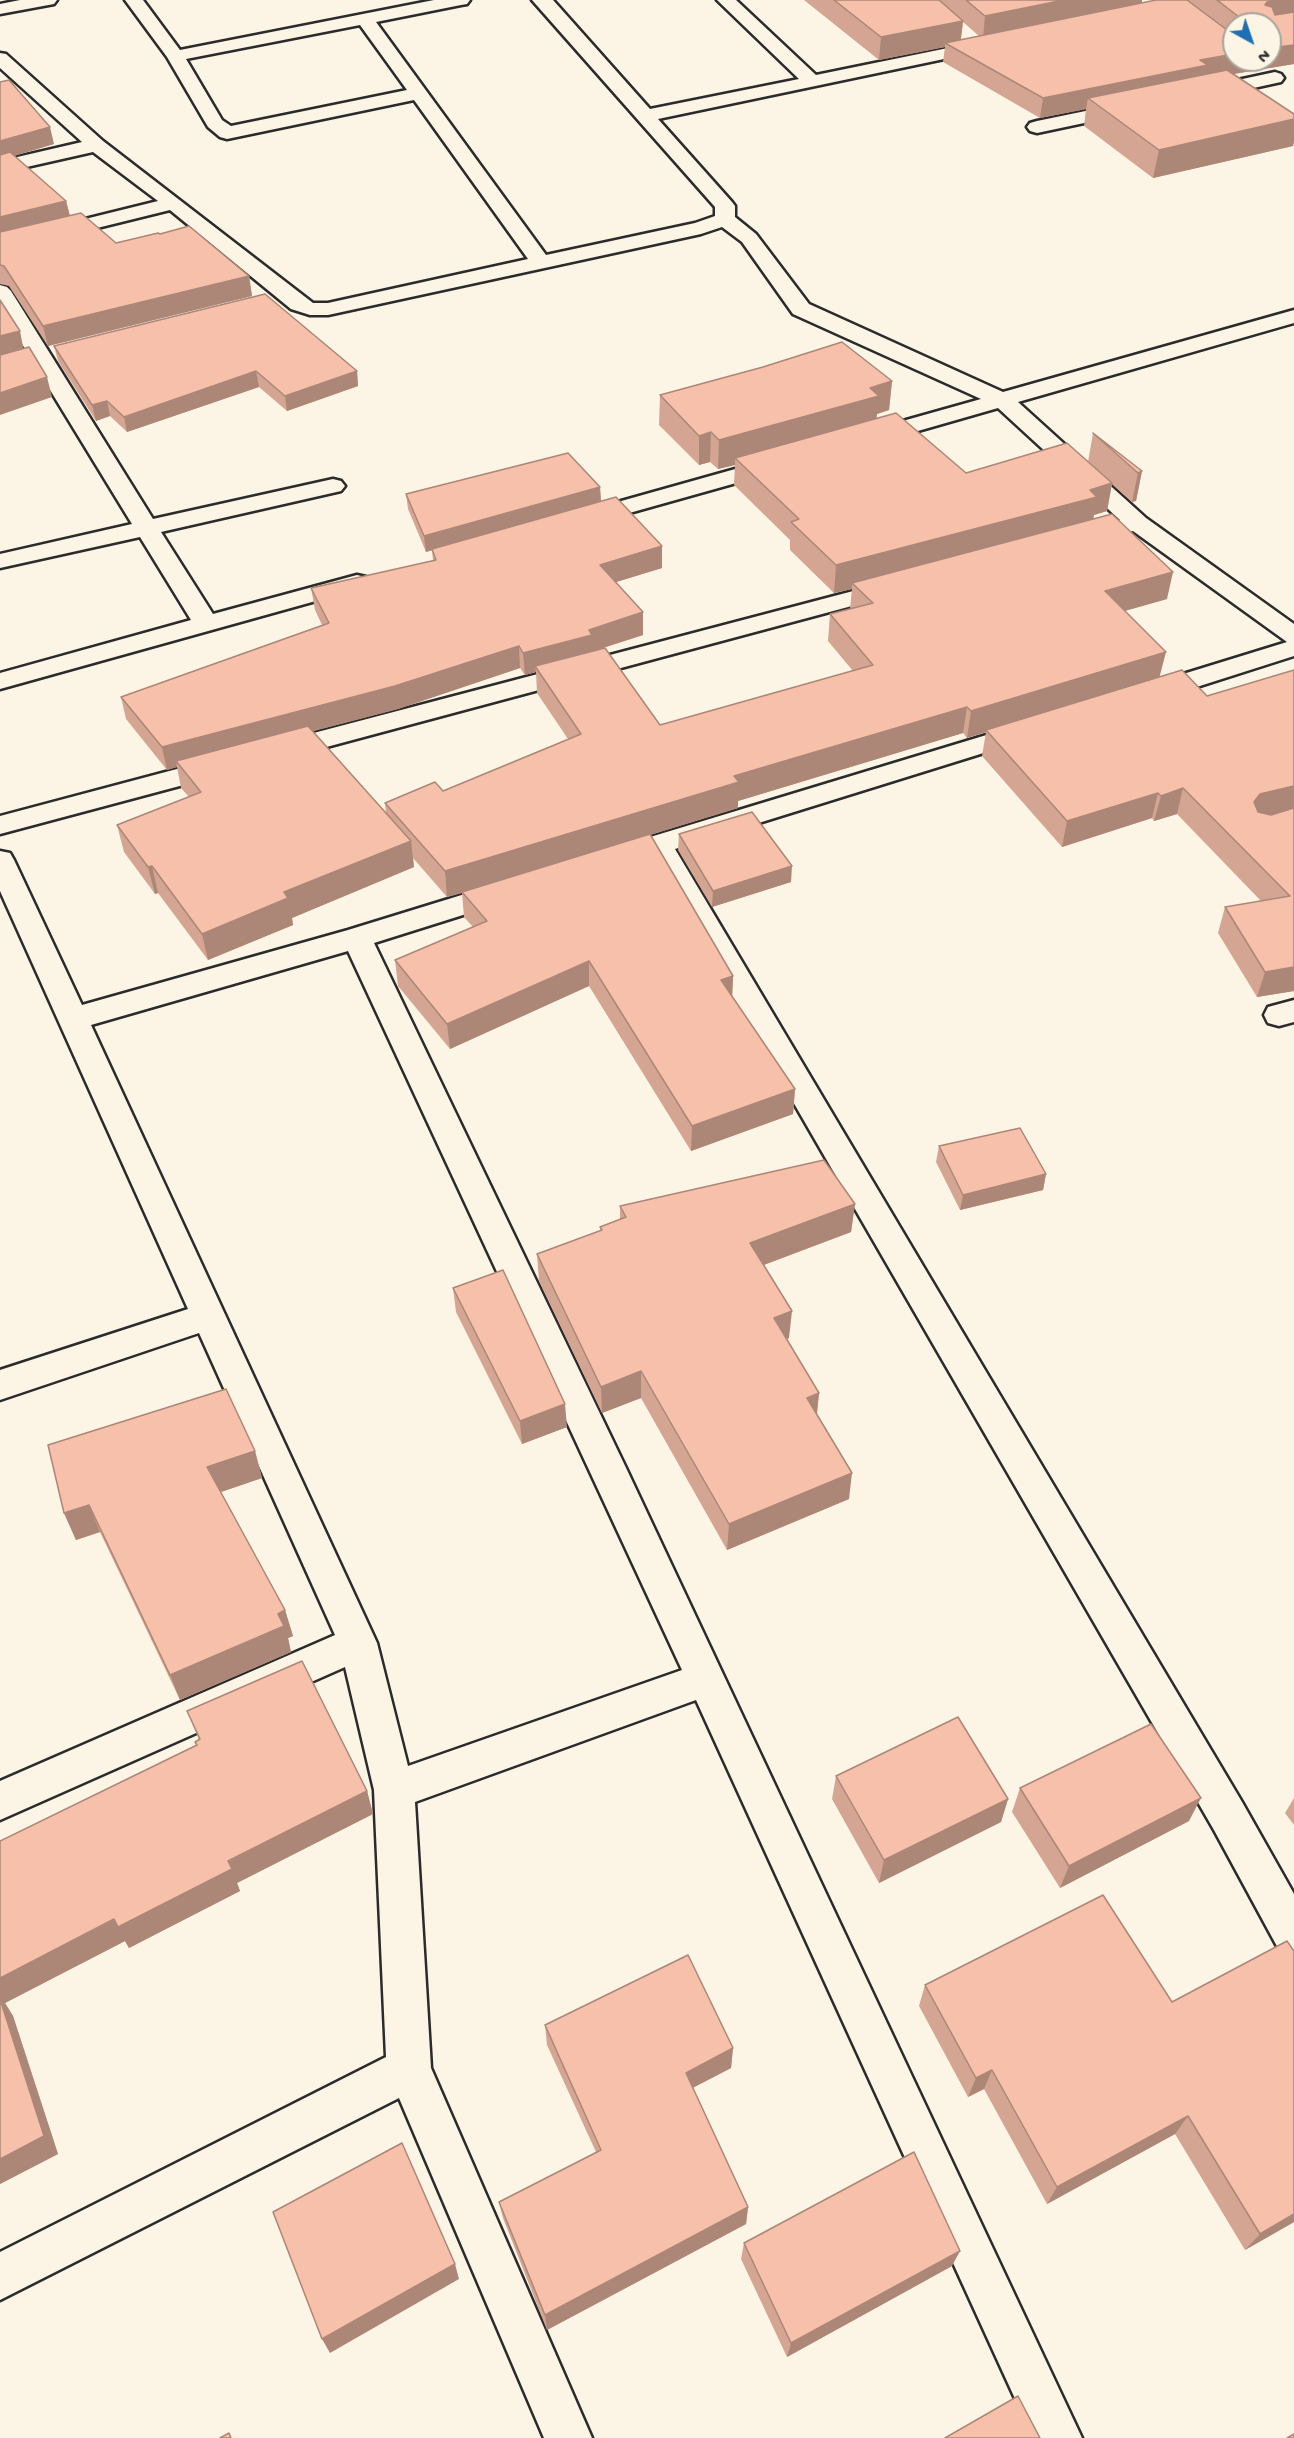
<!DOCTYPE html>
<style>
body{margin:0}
#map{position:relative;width:1294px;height:2438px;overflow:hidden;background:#fcf5e5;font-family:"Gochi Hand",sans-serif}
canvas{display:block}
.north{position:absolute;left:1222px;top:12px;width:60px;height:60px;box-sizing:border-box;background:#fcf5e5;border:2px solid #a8a49b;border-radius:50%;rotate:140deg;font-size:16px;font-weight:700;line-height:24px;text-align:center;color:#2b2b2b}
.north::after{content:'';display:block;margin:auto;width:21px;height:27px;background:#1f6fb2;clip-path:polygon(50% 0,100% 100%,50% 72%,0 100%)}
</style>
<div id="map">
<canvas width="1294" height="2438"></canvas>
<div class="north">N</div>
</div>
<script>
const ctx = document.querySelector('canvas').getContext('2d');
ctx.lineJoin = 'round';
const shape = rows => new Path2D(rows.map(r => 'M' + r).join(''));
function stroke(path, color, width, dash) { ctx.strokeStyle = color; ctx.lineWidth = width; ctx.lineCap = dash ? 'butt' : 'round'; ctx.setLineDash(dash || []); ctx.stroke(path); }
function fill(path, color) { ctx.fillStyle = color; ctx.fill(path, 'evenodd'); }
const minor = shape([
 [20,0,57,0,54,4,0,14,0,4,20,0],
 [125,0,143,0,180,50,434,0,470,0,467,4,461,5,376,22,546,255,695,223,715,216,715,207,532,0,553,0,650,109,799,79,717,0,736,0,816,75,987,40,993,41,996,45,993,49,987,50,658,119,732,202,735,206,735,217,756,234,809,304,1003,392,1294,310,1294,323,1018,402,1146,518,1294,624,1294,656,1159,699,1150,701,1141,699,1137,693,1141,687,1287,642,1133,531,1081,544,1072,542,1069,537,1072,532,1120,520,998,408,876,443,868,445,860,443,857,438,860,433,981,399,793,314,742,242,722,227,701,234,328,315,310,315,291,309,170,210,0,252,0,240,158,201,93,152,0,173,0,161,82,142,0,68,0,53,6,54,103,141,313,303,328,303,528,259,414,100,227,139,220,137,208,127,167,57,125,0],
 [360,25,407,90,231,126,222,120,186,59,360,25],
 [1275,72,1281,74,1284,78,1281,82,1203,99,1196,97,1194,93,1196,89,1275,72],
 [1129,102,1136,104,1138,108,1136,112,1037,133,1030,131,1027,127,1030,123,1037,121,1129,102],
 [0,285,7,287,11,291,153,519,333,479,341,481,345,486,341,491,161,532,213,614,357,575,366,577,369,582,366,587,0,689,0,673,191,620,140,537,0,568,0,554,132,524,0,308,0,285],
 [778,457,786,459,790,464,786,469,583,526,575,524,571,519,575,514,778,457],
 [895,580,904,582,907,587,904,592,278,760,268,757,264,751,268,745,895,580],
 [1026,723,1035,725,1039,731,1035,737,675,849,1242,1802,1294,1894,1294,1956,1279,1950,1214,1830,651,856,614,867,604,865,600,858,604,851,1026,723],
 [222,757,232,760,236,766,232,772,0,834,0,816,222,757],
 [0,851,10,853,14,860,82,1005,348,930,507,881,517,884,521,891,517,898,374,943,627,1470,1082,2438,1033,2438,696,1700,415,1802,431,2068,592,2438,544,2438,399,2098,0,2300,0,2252,386,2057,374,1790,345,1667,0,1820,0,1781,335,1635,199,1333,0,1400,0,1370,188,1309,0,891,0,851],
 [348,951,682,1670,408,1766,377,1643,91,1025,348,951],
 [1294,1000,1294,1022,1279,1026,1268,1023,1264,1015,1268,1007,1294,1000]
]);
const wall = shape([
 [804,0,1142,0,1142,3,1187,0,1294,0,1294,64,1233,74,1294,114,1294,141,1293,146,1153,178,1084,126,1086,109,1040,118,943,62,945,47,879,60],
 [963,22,979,36,961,40],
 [1234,24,1270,24,1234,60],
 [0,82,54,144,14,156,66,201,70,216,116,243,160,234,249,276,252,296,48,346,9,286,0,284],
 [54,346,357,371,358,386,287,411,259,387,127,432,110,416,96,421,58,361],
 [892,381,889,410,877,414,876,418,966,473,1088,462,1093,433,1142,471,1136,501,1132,502,1112,484,1107,511,1094,515,1093,519,1167,599,1124,611,1160,676,1207,696,1294,670,1294,991,1257,997,1218,933,1225,907,1261,901,1177,814,1154,821,1152,818,1062,847,982,756,986,732,967,738,963,733,738,801,738,808,650,835,733,976,732,996,795,1089,793,1114,691,1151,589,986,450,1049,398,986,395,960,473,927,464,917,462,893,447,897,413,858,414,867,292,918,293,925,208,960,158,893,155,894,124,852,117,825,189,797,181,788,177,767,167,770,126,719,121,697,322,625,315,610,311,588,433,561,432,550,426,552,408,509,406,494,600,487,601,502,662,546,662,568,616,582,643,612,643,635,594,651,660,725,853,671,828,641,830,614,850,609,852,589,834,593,790,550,790,540,734,485,735,465,718,469,710,462,699,465,659,425,660,395],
 [520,668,525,675,536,672,537,693,568,739,443,791,385,803,386,813,313,731,398,709],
 [679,834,791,882,712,907,678,850],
 [939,1146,1046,1174,1043,1190,960,1210,936,1162],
 [855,1204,851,1232,763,1265,789,1338,787,1339,819,1393,817,1415,849,1499,727,1550,641,1398,602,1413,539,1281,537,1254,601,1231,600,1227,620,1220,620,1206],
 [453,1288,567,1427,522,1444,456,1312],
 [255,1451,262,1478,221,1492,285,1610,293,1636,288,1638,291,1652,180,1700,100,1532,76,1540,64,1513],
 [187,1711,367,1791,373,1814,237,1883,240,1891,129,1948,125,1941,5,2003,13,2016,58,2154,0,2184,0,1841,196,1745,199,1740],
 [836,1776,1008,1799,1001,1822,879,1883,832,1799],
 [1020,1788,1189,1821,1060,1888,1012,1812],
 [1294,1798,1294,1825,1285,1813],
 [1103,1895,1294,2222,1245,2250,1175,2134,1047,2204,984,2089,968,2097,919,2006,925,1985],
 [545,2025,733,2048,731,2068,692,2088,748,2207,746,2224,547,2330,503,2218,499,2202,596,2152,547,2045],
 [744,2243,952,2266,787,2357,741,2259]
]);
const shadedWall = shape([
 [1064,0,1142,0,1141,7,983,39,985,16],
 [1281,0,1294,0,1294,16,1261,24,1265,5,1267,2],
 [963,21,960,44,945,43,945,47,879,60,881,37],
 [1294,45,1294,64,1088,98,1086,109,1040,118,1043,98,1200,60,1234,54,1234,60,1270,60,1270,48],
 [1294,119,1294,141,1293,146,1153,178,1159,150],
 [50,127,54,144,0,160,0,141],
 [66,201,71,220,0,238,0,217],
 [249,276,252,296,48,346,43,326],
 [20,331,24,352,0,358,0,336],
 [256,371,259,387,127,432,124,417],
 [357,371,358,386,287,411,285,396],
 [47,377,52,397,0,415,0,393],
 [892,381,889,410,877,414,876,425,735,458,735,465,718,469,719,440],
 [107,401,110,416,96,421,92,405],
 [711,432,710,462,699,465,699,436],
 [1142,471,1136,501,1132,502,1138,473],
 [1112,483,1107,511,1094,515,1092,525,852,583,852,589,834,593,836,565],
 [600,487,601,502,426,552,424,536],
 [662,546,662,568,600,587,600,565],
 [1173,572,1167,599,1100,618,1105,591],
 [643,612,643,635,593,651,535,666,536,672,525,675,523,653],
 [519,646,520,668,398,709,180,766,176,761,177,767,167,770,162,747],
 [1166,652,1159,679,986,730,986,732,967,738,971,711],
 [967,707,963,733,738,801,738,808,447,897,445,871,734,776],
 [1294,786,1294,810,1252,820,1254,802,1260,794],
 [1183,788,1177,814,1154,821,1161,796],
 [1158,793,1152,818,1062,847,1067,821],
 [411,841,414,867,292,918,293,925,208,960,202,934,284,892],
 [152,866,158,893,155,894,148,867],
 [792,866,791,882,712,907,713,891],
 [589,961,589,986,450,1049,447,1024],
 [1294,967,1294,991,1257,997,1265,972],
 [733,976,732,1001,721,980],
 [795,1089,793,1114,691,1151,692,1126],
 [1046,1174,1043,1190,960,1210,963,1195],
 [855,1204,851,1232,748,1271,750,1243],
 [792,1311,789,1338,772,1345,774,1318],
 [641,1371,641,1398,602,1413,601,1387],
 [819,1393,816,1420,807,1398],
 [565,1404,567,1427,522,1444,520,1421],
 [255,1451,262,1478,215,1494,207,1467],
 [852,1473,849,1499,727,1550,729,1524],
 [89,1505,100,1532,76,1540,64,1513],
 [285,1610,293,1636,288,1638,291,1652,180,1700,170,1675],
 [367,1791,373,1814,237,1883,240,1891,129,1948,125,1941,5,2003,13,2016,58,2154,0,2184,0,1978],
 [1201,1798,1189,1821,1060,1888,1069,1866],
 [1008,1799,1001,1822,879,1883,884,1860],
 [733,2048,731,2068,685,2092,686,2073],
 [992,2070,984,2089,968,2097,976,2078],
 [1188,2116,1175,2134,1047,2204,1057,2187],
 [748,2207,746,2224,547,2330,545,2315],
 [1294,2214,1294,2222,1245,2250,1260,2234],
 [960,2251,952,2266,787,2357,791,2343],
 [455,2264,459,2279,330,2353,322,2339]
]);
const building = shape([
 [834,0,939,0,963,21,881,37,834,0],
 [966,0,1064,0,985,16,966,0],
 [1156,0,1187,0,1231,33,1234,34,1234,54,1200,60,1208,65,1043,98,945,43,1156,0],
 [1217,0,1281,0,1267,2,1265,5,1272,7,1275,15,1294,12,1294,45,1270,48,1270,24,1240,24,1239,17,1217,0],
 [1227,70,1294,114,1294,119,1159,150,1088,98,1227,70],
 [9,80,50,127,0,141,0,82,9,80],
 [10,152,66,201,0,217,0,155,10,152],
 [81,213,116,243,158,233,160,234,189,226,249,276,43,326,4,266,0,265,0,232,81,213],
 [265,294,357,371,285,396,256,371,124,417,107,401,92,405,54,346,265,294],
 [0,300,20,331,0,336,0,300],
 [842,342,892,381,870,388,879,396,719,440,711,432,699,436,660,395,763,367,842,342],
 [29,347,47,377,0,393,0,355,29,347],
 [896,413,966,473,1067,443,1112,483,1090,490,1097,497,836,565,791,522,799,519,735,458,896,413],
 [1093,433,1142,471,1138,473,1093,433],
 [568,453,600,487,424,536,406,494,568,453],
 [616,497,662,546,600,565,643,612,589,630,592,635,523,653,519,646,395,686,162,747,121,697,329,623,311,588,436,560,432,549,616,497],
 [1112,514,1173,572,1105,591,1166,652,971,711,967,707,734,776,739,782,445,871,385,803,435,782,443,791,581,734,535,666,605,648,660,725,873,665,830,614,873,603,852,583,1112,514],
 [1182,670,1207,696,1294,670,1294,786,1260,794,1254,802,1258,812,1271,815,1294,808,1294,967,1265,972,1225,907,1290,896,1183,788,1161,796,1158,793,1067,821,986,730,1182,670],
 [308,726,411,841,284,892,288,898,202,934,152,866,148,867,117,825,201,792,176,761,308,726],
 [752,812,792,866,713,891,679,834,752,812],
 [650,834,733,976,721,980,795,1089,692,1126,589,961,447,1024,395,960,487,921,462,892,650,834],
 [1020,1128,1046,1174,963,1195,939,1146,1020,1128],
 [824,1160,855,1204,750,1243,792,1311,774,1318,819,1393,807,1398,852,1473,729,1524,641,1371,601,1387,537,1254,602,1230,600,1227,626,1217,620,1206,824,1160],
 [503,1270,565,1404,520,1421,453,1288,503,1270],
 [226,1389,255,1451,207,1467,285,1610,278,1614,284,1626,170,1675,89,1505,64,1513,48,1445,226,1389],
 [302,1661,367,1791,228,1861,232,1869,118,1927,114,1919,0,1978,0,1841,197,1745,195,1742,200,1739,187,1711,302,1661],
 [958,1717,1008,1799,884,1860,836,1776,958,1717],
 [1151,1724,1201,1798,1069,1866,1020,1788,1151,1724],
 [1103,1895,1172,2002,1287,1941,1294,1951,1294,2214,1260,2234,1188,2116,1057,2187,992,2070,976,2078,925,1985,1103,1895],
 [688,1955,733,2048,686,2073,748,2207,545,2315,499,2202,601,2150,545,2025,688,1955],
 [0,1999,44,2136,0,2159,0,1999],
 [402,2143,455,2264,322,2339,273,2212,402,2143],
 [914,2152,960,2251,791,2343,744,2243,914,2152],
 [1018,2396,1040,2438,945,2438,1018,2396],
 [229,2433,231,2438,220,2438,229,2433],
 [1294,2434,1294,2438,1287,2438,1294,2434]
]);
stroke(minor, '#2b2b2b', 5);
fill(minor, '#fcf5e5');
fill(wall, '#d4a592');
fill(shadedWall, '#ac8677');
fill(building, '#f6c0aa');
stroke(building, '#ac8677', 1.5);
</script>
